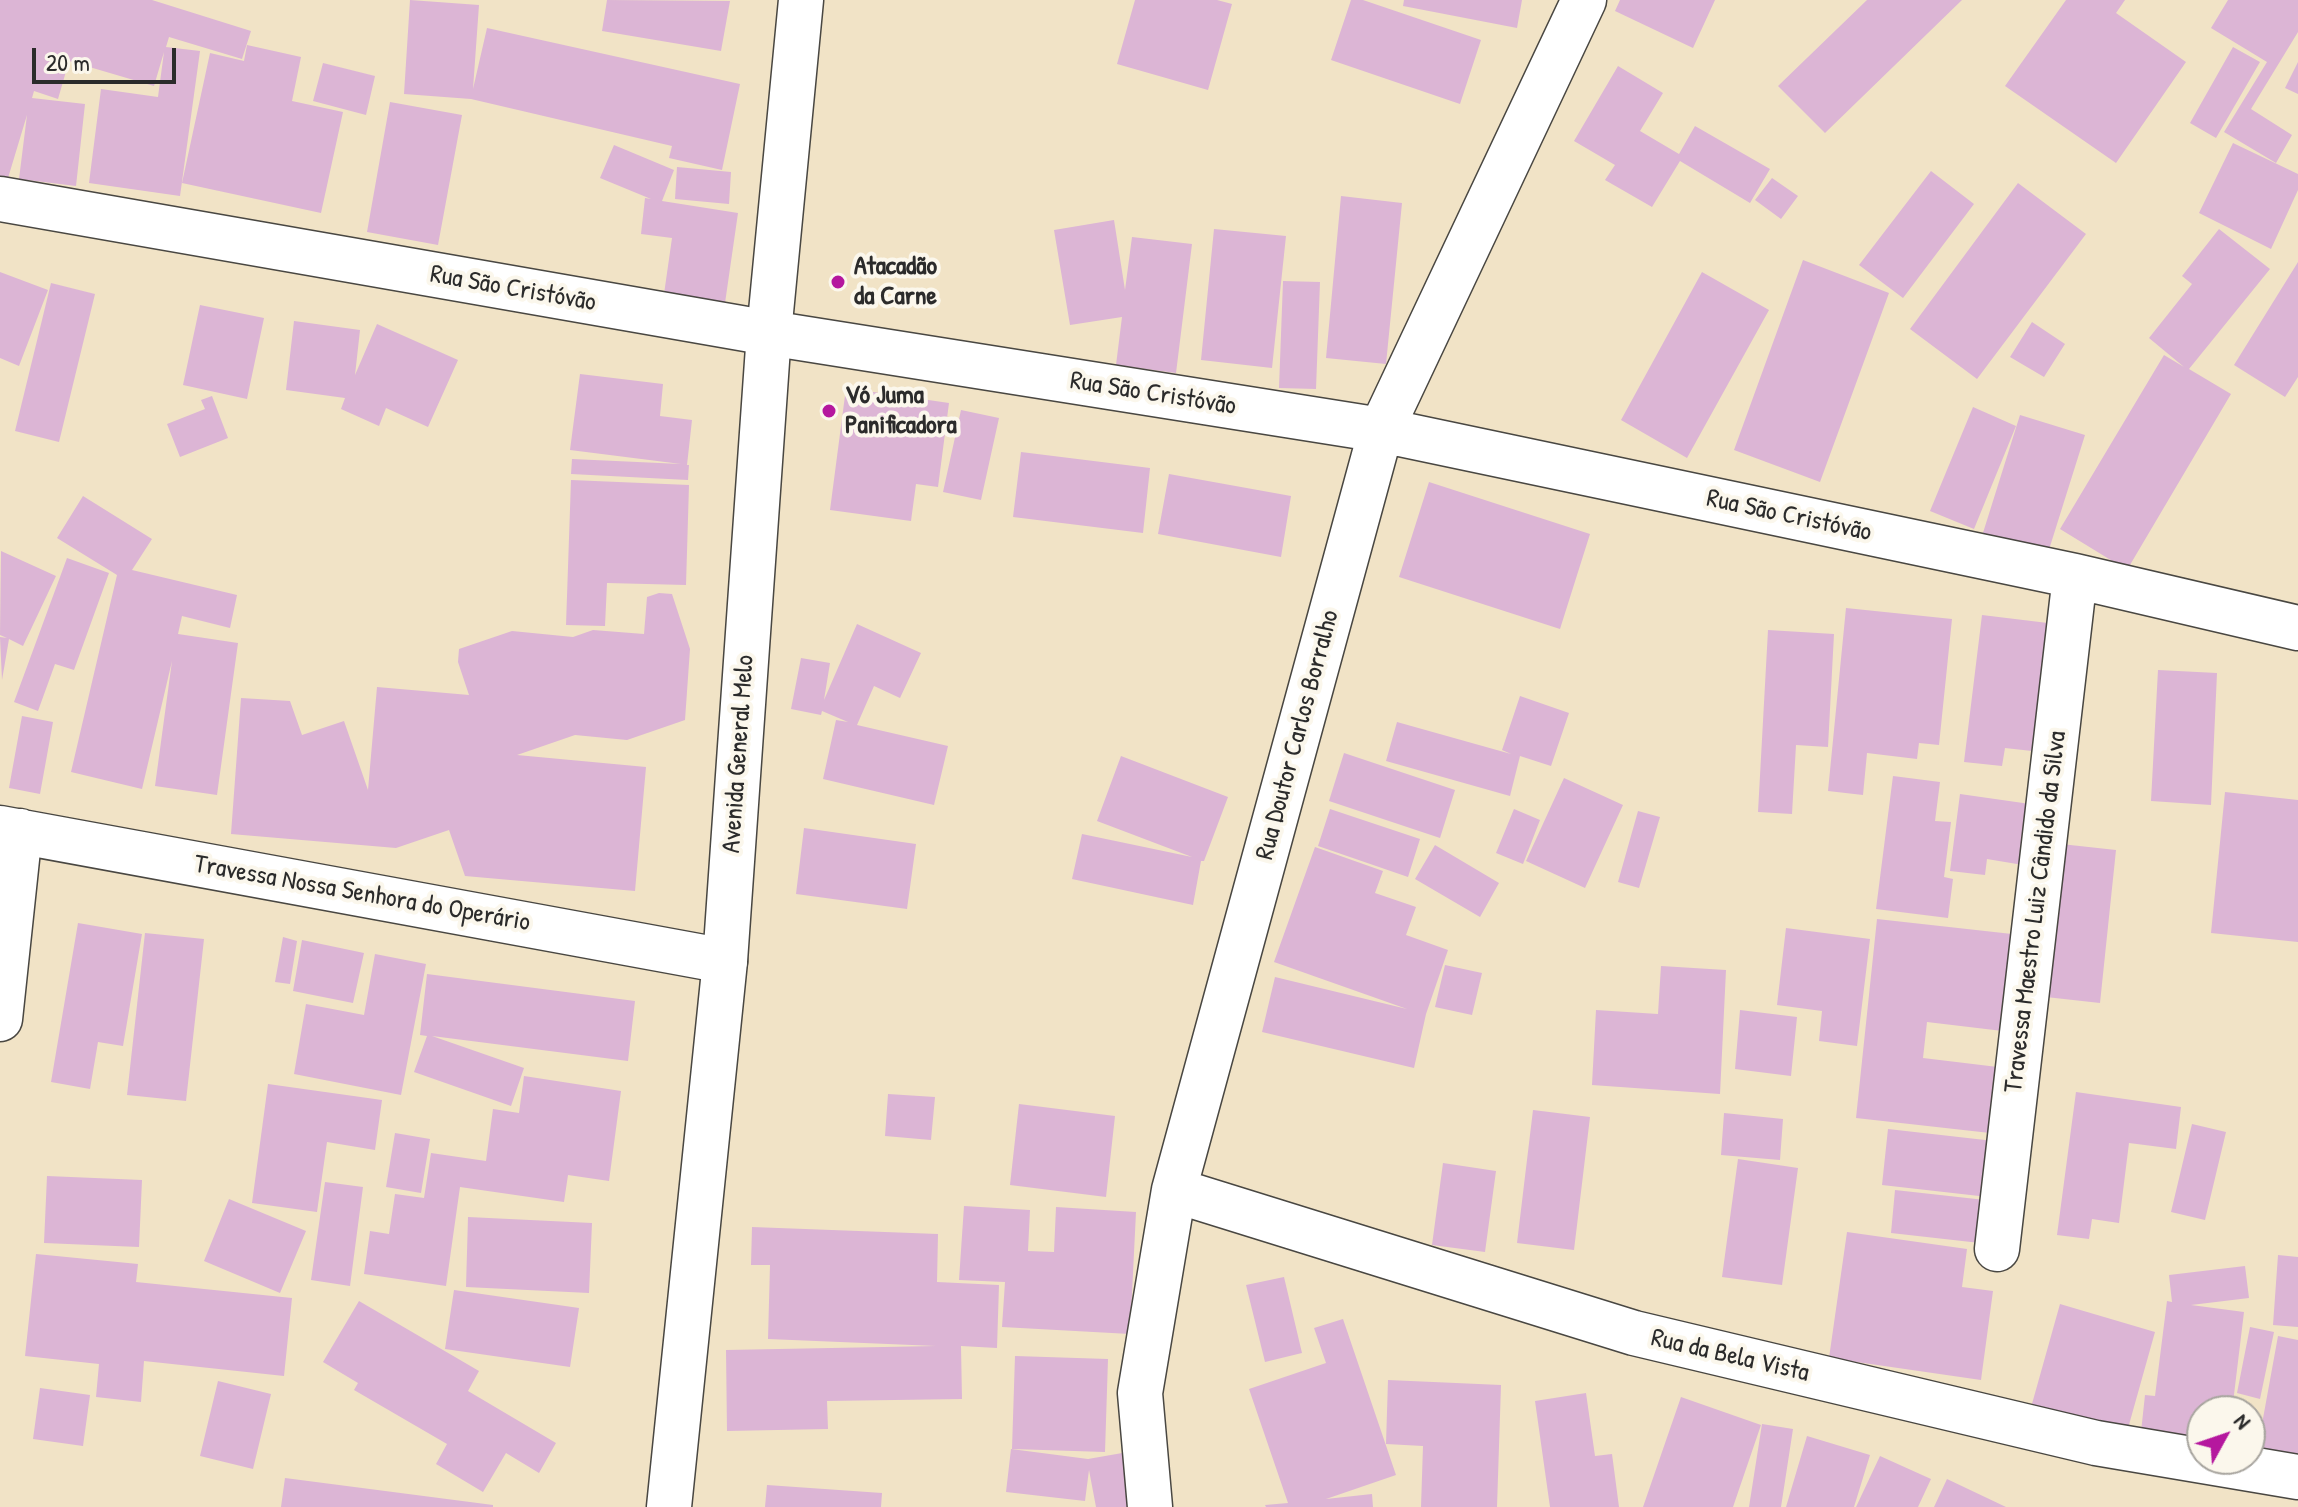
<!DOCTYPE html>
<meta charset="utf-8">
<style>
body{margin:0}
#map{position:relative;width:2298px;height:1507px;overflow:hidden;background:#f1e3c6;font-family:"Patrick Hand",sans-serif}
canvas{display:block}
.north{position:absolute;left:2186px;top:1395px;width:80px;height:80px;box-sizing:border-box;background:#fbf7ec;border:2px solid #a8a59f;border-radius:50%;rotate:50deg;font-size:22px;font-weight:700;line-height:32px;text-align:center;color:#2b2b2b}
.north::after{content:'';display:block;margin:auto;width:28px;height:36px;background:#b5179e;clip-path:polygon(50% 0,100% 100%,50% 72%,0 100%)}
.scale{position:absolute;left:32px;top:48px;width:144px;height:36px;box-sizing:border-box;border:4px solid #2b2b2b;border-top:0;padding-left:10px;font-size:24px;line-height:28px;white-space:nowrap;color:#2b2b2b;-webkit-text-stroke:6px #fbf7ec;paint-order:stroke}
</style>
<div id="map">
<canvas width="2298" height="1507"></canvas>
<div class="north">N</div>
<div class="scale">20 m</div>
</div>
<script>
const ctx = document.querySelector('canvas').getContext('2d');
ctx.lineJoin = 'round';
function fill(path, color) { ctx.fillStyle = color; ctx.fill(path, 'evenodd'); }
const shape = rows => new Path2D(rows.map(r => 'M' + r).join(''));
function stroke(path, color, width, dash) { ctx.strokeStyle = color; ctx.lineWidth = width; ctx.lineCap = dash ? 'butt' : 'round'; ctx.setLineDash(dash || []); ctx.stroke(path); }
function write(font, color, halo, rows, align = 'center') {
  ctx.font = font + ' "Patrick Hand",sans-serif'; ctx.lineWidth = 8; ctx.setLineDash([]); ctx.textBaseline = 'middle'; ctx.strokeStyle = halo; ctx.fillStyle = color; for (const [text, x, y, turn = 0] of rows) {
    ctx.save(); ctx.translate(x, y); ctx.rotate((+turn || 0) * Math.PI / 180); ctx.textAlign = isNaN(turn) ? turn : align; if (halo) ctx.strokeText(text, 0, 0); ctx.fillText(text, 0, 0); ctx.restore();
  }
}
const building = shape([
 [0,0,152,0,251,31,242,59,169,37,166,47,200,51,180,196,89,183,101,89,158,97,164,52,154,86,69,61,58,99,34,91,32,98,85,104,76,186,19,179,27,115,5,188,0,186],
 [410,0,479,5,473,89,487,28,740,84,722,170,669,158,672,146,471,99,404,94],
 [607,0,730,1,721,51,602,31],
 [1135,0,1217,0,1232,4,1208,90,1117,64],
 [1351,0,1363,0,1481,40,1460,104,1331,60],
 [1404,0,1522,0,1517,28,1403,6],
 [1620,0,1715,0,1693,48,1615,11],
 [1867,0,1962,0,1825,133,1778,86],
 [2066,0,2125,0,2116,13,2186,62,2116,163,2005,86],
 [2228,0,2298,0,2298,32,2251,109,2292,135,2276,163,2224,132,2267,62,2211,28],
 [247,45,301,57,292,101,343,112,321,213,182,183,210,53,244,61],
 [2233,47,2260,62,2216,138,2190,123],
 [2298,62,2298,94,2285,88],
 [323,63,375,76,366,115,313,101],
 [1618,66,1663,93,1640,131,1679,154,1695,126,1770,169,1750,203,1680,161,1652,207,1605,180,1615,165,1574,141],
 [390,102,462,115,438,245,367,232],
 [2233,143,2298,174,2298,190,2271,249,2199,213],
 [614,145,674,170,662,201,738,213,724,310,663,301,672,238,641,234,645,198,651,199,600,178],
 [677,167,731,172,729,204,675,199],
 [1931,171,1974,204,1903,298,1859,265],
 [1772,178,1798,196,1781,219,1755,200],
 [2018,183,2086,234,1977,379,1910,329],
 [1341,196,1402,203,1386,364,1326,358],
 [1114,220,1125,290,1132,237,1192,244,1176,373,1116,365,1122,317,1070,325,1054,230],
 [1214,229,1286,236,1272,368,1201,360],
 [2219,229,2270,269,2189,369,2231,394,2127,570,2060,529,2164,355,2184,367,2149,338,2192,284,2182,276],
 [1803,260,1889,293,1820,482,1734,450],
 [2298,262,2298,377,2285,397,2234,365],
 [0,272,48,290,19,366,0,358],
 [1702,272,1769,310,1687,458,1621,420],
 [1283,281,1320,282,1316,389,1279,388],
 [51,283,95,294,59,442,15,431],
 [200,305,264,318,247,399,183,385],
 [294,321,360,330,355,375,377,324,458,360,428,427,386,408,379,426,341,409,345,398,286,390],
 [2032,322,2065,344,2044,377,2010,357],
 [580,374,663,384,660,416,692,420,687,465,689,465,688,480,571,474,572,459,681,464,570,450],
 [846,388,949,403,938,487,916,484,911,521,830,510],
 [212,396,228,438,180,457,167,424,205,409,201,400],
 [1973,407,2016,426,1974,529,1930,511],
 [961,410,999,418,981,500,943,492],
 [2020,415,2085,435,2047,556,1982,536],
 [1021,452,1150,468,1143,533,1013,517],
 [1169,474,1291,496,1281,557,1158,534],
 [571,480,689,485,686,585,607,583,605,626,566,625],
 [1429,482,1590,534,1560,629,1399,577],
 [83,496,152,539,132,570,237,595,230,628,182,616,178,634,238,643,217,795,155,786,172,661,142,789,71,772,117,575,57,538],
 [1,551,56,576,23,646,9,639,2,680,0,637,7,638,0,635],
 [67,558,109,573,74,670,55,664,38,711,14,702],
 [659,593,672,594,690,649,685,720,627,740,575,735,517,755,646,767,635,891,465,876,449,830,396,848,231,834,241,698,290,701,302,735,344,721,368,790,377,687,469,695,458,662,459,649,512,631,573,637,593,630,644,634,647,597],
 [1846,608,1952,619,1939,745,1919,743,1917,759,1867,753,1863,795,1828,791],
 [1982,615,2056,624,2041,752,2005,748,2002,766,1964,762],
 [857,624,921,653,900,698,874,686,857,725,948,746,934,805,823,779,836,720,848,722,822,711,821,715,791,709,801,658,830,663,824,700],
 [1768,630,1834,634,1828,747,1796,745,1792,814,1758,812],
 [2158,670,2217,673,2211,805,2151,801],
 [1520,696,1569,713,1551,766,1520,756,1510,796,1386,761,1397,722,1511,754,1502,750],
 [22,716,53,722,40,794,9,788],
 [1344,753,1455,790,1440,838,1329,801],
 [1121,756,1228,797,1204,861,1201,861,1193,905,1072,879,1082,834,1192,857,1097,821],
 [1893,776,1940,782,1935,821,1951,822,1944,877,1953,879,1948,918,1876,909],
 [1564,778,1623,805,1585,888,1526,861],
 [2225,792,2298,800,2298,942,2211,933],
 [1960,794,2037,805,2029,866,1987,859,1985,875,1950,871],
 [1330,809,1420,839,1408,877,1318,846],
 [1514,809,1540,820,1523,864,1496,853],
 [1638,811,1660,817,1639,888,1618,882],
 [804,828,916,844,907,909,796,894],
 [2061,844,2116,850,2100,1003,2046,997],
 [1435,845,1499,883,1480,917,1415,879],
 [1315,847,1383,871,1375,893,1416,907,1406,935,1448,950,1426,1014,1414,1068,1262,1032,1275,977,1407,1009,1274,962],
 [1877,919,2021,935,2011,1032,1927,1022,1923,1058,2006,1068,1999,1134,1856,1118],
 [78,923,142,934,123,1046,98,1042,90,1089,51,1082],
 [1786,928,1870,939,1857,1046,1819,1041,1822,1011,1777,1005],
 [145,933,204,939,186,1101,127,1095],
 [283,937,297,941,290,984,275,982],
 [302,940,364,953,353,1003,293,991],
 [375,954,426,964,401,1095,294,1074,306,1004,364,1015],
 [1445,965,1482,973,1472,1015,1435,1007],
 [1661,966,1726,970,1720,1094,1592,1085,1596,1010,1658,1014],
 [427,974,635,1001,628,1061,432,1036,524,1068,511,1106,414,1072,427,1036,420,1035],
 [1740,1010,1797,1017,1791,1076,1735,1069],
 [524,1076,621,1091,609,1181,568,1175,564,1202,460,1187,446,1286,364,1274,370,1231,389,1234,395,1194,424,1198,431,1153,486,1161,493,1109,519,1113],
 [268,1084,382,1100,375,1150,327,1142,317,1212,252,1203],
 [2076,1092,2181,1107,2176,1149,2129,1143,2119,1223,2092,1219,2089,1239,2057,1235],
 [888,1094,935,1097,931,1140,885,1136],
 [1019,1104,1115,1116,1106,1197,1010,1185],
 [1533,1110,1590,1117,1574,1250,1517,1243],
 [1724,1113,1783,1119,1780,1160,1721,1155],
 [2192,1124,2226,1132,2205,1220,2171,1212],
 [1888,1129,1994,1141,1988,1197,1882,1185],
 [395,1133,430,1139,421,1193,386,1187],
 [1738,1159,1798,1168,1782,1285,1722,1277],
 [1443,1163,1496,1171,1485,1252,1432,1245],
 [47,1176,142,1180,139,1247,44,1243],
 [325,1182,363,1187,350,1286,311,1280],
 [1895,1190,1985,1200,1980,1243,1891,1233],
 [229,1199,306,1231,280,1293,204,1261],
 [964,1206,1030,1210,1028,1251,1054,1252,1056,1207,1136,1212,1130,1334,1002,1327,1005,1282,959,1280],
 [468,1217,592,1223,589,1293,466,1287],
 [752,1227,938,1234,937,1282,999,1285,997,1348,961,1346,962,1399,827,1401,828,1429,727,1431,726,1350,936,1346,768,1339,770,1265,751,1265],
 [1847,1232,1967,1249,1962,1287,1993,1291,1981,1380,1829,1358],
 [36,1254,138,1264,136,1282,292,1298,284,1376,144,1361,141,1402,96,1397,99,1364,25,1356],
 [2278,1255,2298,1257,2298,1327,2273,1325],
 [2245,1266,2249,1298,2191,1305,2244,1312,2232,1411,2202,1411,2202,1441,2141,1432,2145,1395,2155,1396,2167,1301,2172,1302,2169,1275],
 [1284,1277,1302,1353,1265,1362,1246,1285],
 [454,1290,579,1308,570,1367,445,1349],
 [359,1301,479,1371,468,1391,556,1443,539,1473,506,1453,483,1492,436,1464,447,1444,354,1390,358,1383,323,1362],
 [2060,1304,2155,1332,2125,1439,2030,1411],
 [1343,1319,1396,1475,1326,1499,1372,1494,1373,1507,1266,1507,1265,1505,1288,1503,1249,1389,1326,1363,1314,1328],
 [2250,1327,2274,1332,2260,1399,2237,1393],
 [2278,1336,2298,1340,2298,1465,2256,1457],
 [1015,1356,1108,1359,1105,1452,1012,1449],
 [1388,1380,1501,1385,1497,1507,1421,1507,1423,1446,1386,1444],
 [218,1381,271,1394,253,1469,200,1456],
 [40,1388,90,1395,83,1446,33,1439],
 [1586,1393,1595,1456,1612,1454,1619,1507,1550,1507,1535,1401],
 [1681,1397,1761,1425,1733,1507,1643,1507],
 [1762,1424,1793,1429,1781,1507,1749,1507],
 [1807,1436,1870,1455,1854,1507,1786,1507],
 [1011,1449,1088,1459,1128,1452,1138,1507,1096,1507,1089,1470,1085,1501,1006,1492],
 [1880,1456,1931,1479,1918,1507,1856,1507],
 [285,1478,493,1505,493,1507,281,1507],
 [1947,1479,2006,1507,1934,1507],
 [767,1485,882,1493,881,1507,765,1507]
]);
const minor = shape([
 [0,199,769,333,1381,430,2075,576,2298,628],
 [0,828,725,961],
 [0,1019,20,831],
 [1174,1190,1634,1333,2096,1443,2298,1477],
 [1997,1249,2075,576],
 [1150,1507,1140,1393,1174,1190,1381,430,1584,0]
]);
const major = shape([
 [669,1507,725,961,769,333,801,0]
]);
const markers = [
 [838,282,8,"#b5179e"],
 [829,411,8,"#b5179e"]
];
const poiNames = [
 ["Atacadão",854,267],
 ["da Carne",854,297],
 ["Vó Juma",845,396],
 ["Panificadora",845,426]
];
const streetNames = [
 ["Rua São Cristóvão",513,289,10],
 ["Rua São Cristóvão",1153,394,9],
 ["Rua São Cristóvão",1789,516,12],
 ["Rua Doutor Carlos Borralho",1298,735,-75],
 ["Avenida General Melo",739,754,-86],
 ["Travessa Nossa Senhora do Operário",362,894,10],
 ["Travessa Maestro Luiz Cândido da Silva",2036,912,-83],
 ["Rua da Bela Vista",1730,1356,13]
];
fill(building, '#dcb5d5');
stroke(minor, '#494742', 47);
stroke(major, '#494742', 47);
stroke(minor, '#fff', 44);
stroke(major, '#fff', 44);
for (const [x, y, r, color] of markers) { const dot = new Path2D(); dot.arc(x, y, r, 0, 2 * Math.PI); ctx.fillStyle = color; ctx.fill(dot); stroke(dot, '#fbf7ec', 3); }
write('bold 26px', '#2b2b2b', '#fbf7ec', poiNames, 'left');
write('26px', '#2b2b2b', '#fbf7ec', streetNames);
</script>
